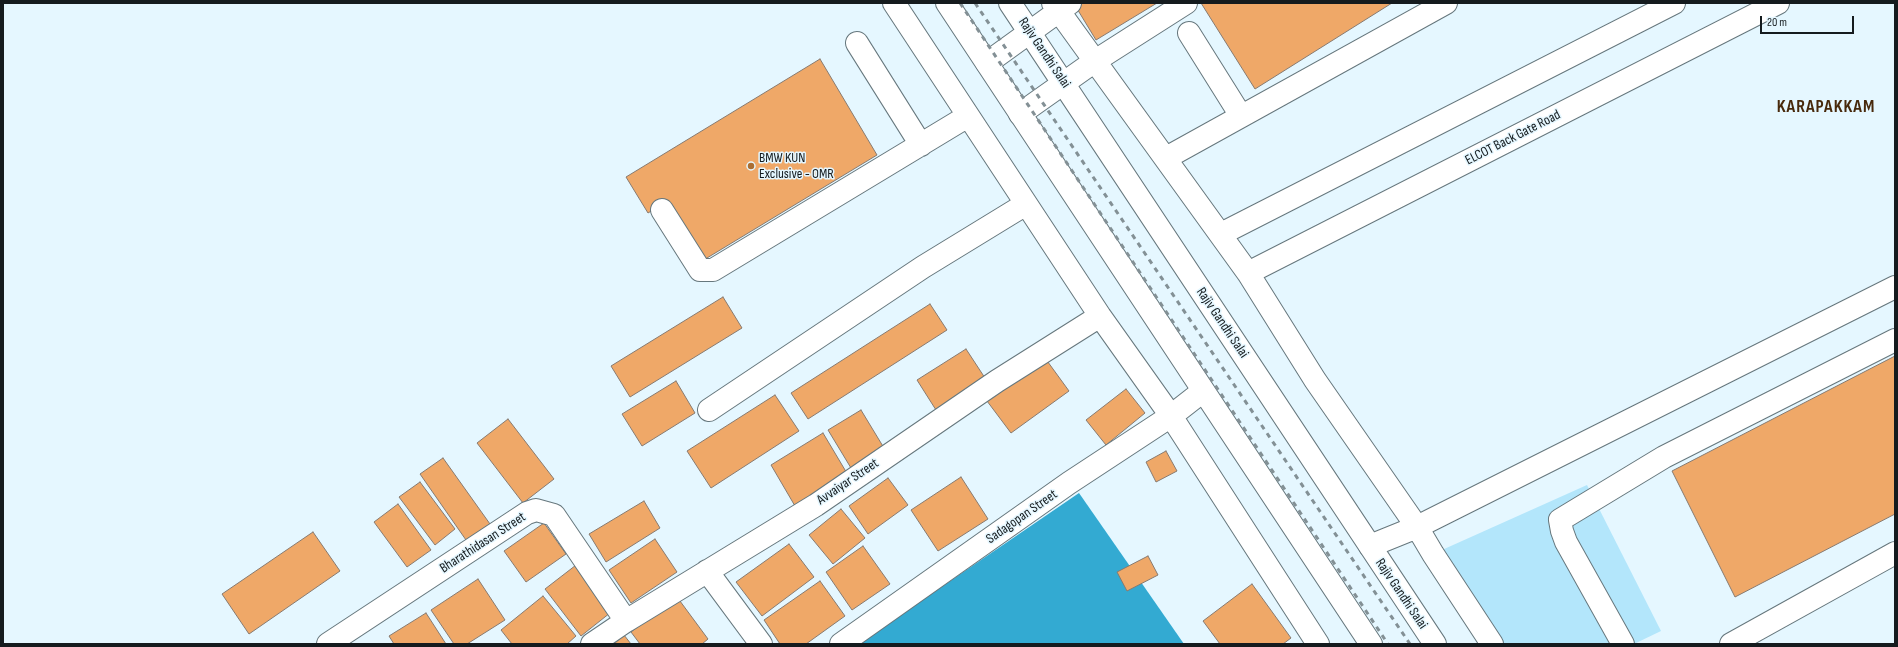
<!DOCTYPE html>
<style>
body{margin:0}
#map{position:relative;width:1898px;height:647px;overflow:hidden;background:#e5f7ff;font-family:"Sofia Sans Condensed",sans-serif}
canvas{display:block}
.frame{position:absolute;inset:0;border:4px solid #151b1e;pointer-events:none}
.scale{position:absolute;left:1760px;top:16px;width:94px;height:18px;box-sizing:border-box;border:2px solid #151b1e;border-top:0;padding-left:5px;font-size:12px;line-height:14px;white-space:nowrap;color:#151b1e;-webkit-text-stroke:3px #e5f7ff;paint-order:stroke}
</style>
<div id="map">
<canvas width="1898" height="647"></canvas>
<div class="frame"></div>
<div class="scale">20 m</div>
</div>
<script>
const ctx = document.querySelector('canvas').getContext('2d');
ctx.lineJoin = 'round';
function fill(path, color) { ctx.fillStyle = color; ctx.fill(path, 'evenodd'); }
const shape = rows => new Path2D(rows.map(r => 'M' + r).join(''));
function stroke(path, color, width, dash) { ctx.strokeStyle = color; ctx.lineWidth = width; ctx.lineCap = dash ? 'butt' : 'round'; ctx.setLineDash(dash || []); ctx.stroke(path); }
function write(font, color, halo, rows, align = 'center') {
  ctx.font = font + ' "Sofia Sans Condensed",sans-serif'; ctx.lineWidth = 3; ctx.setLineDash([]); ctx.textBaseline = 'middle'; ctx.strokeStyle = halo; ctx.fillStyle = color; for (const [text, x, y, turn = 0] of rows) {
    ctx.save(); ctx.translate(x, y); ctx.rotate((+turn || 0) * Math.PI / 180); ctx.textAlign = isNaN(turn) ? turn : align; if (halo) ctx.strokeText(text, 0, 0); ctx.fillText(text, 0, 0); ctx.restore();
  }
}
const green = shape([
 [1587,485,1661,631,1634,644,1492,644,1433,554]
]);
const water = shape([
 [1079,493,1184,644,858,644]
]);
const building = shape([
 [1083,3,1157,3,1096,40,1076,7,1083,3],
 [1201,3,1392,3,1255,89,1201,3],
 [820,59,877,155,702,261,666,202,648,213,626,177,820,59],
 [723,297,742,328,630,397,611,366,723,297],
 [930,304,947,330,808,419,791,393,930,304],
 [966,349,985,378,936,410,917,380,966,349],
 [1895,356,1895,514,1735,597,1672,471,1895,356],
 [1045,358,1069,391,1011,433,987,401,1045,358],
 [676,381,695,413,642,446,622,414,676,381],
 [1126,389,1145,413,1106,445,1086,420,1126,389],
 [775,395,799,431,711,488,687,451,775,395],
 [861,410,884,448,851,468,828,430,861,410],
 [508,419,554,479,523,503,477,443,508,419],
 [823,433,848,475,795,506,771,465,823,433],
 [1166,451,1177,471,1156,482,1146,462,1166,451],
 [443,458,490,524,466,540,420,474,443,458],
 [961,477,988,519,938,551,911,510,961,477],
 [888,478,908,505,868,534,849,506,888,478],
 [420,482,455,529,435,545,399,497,420,482],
 [644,501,660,528,606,562,589,534,644,501],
 [398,504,431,550,407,567,374,522,398,504],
 [841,509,865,538,833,564,809,535,841,509],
 [544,523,566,554,526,582,504,551,544,523],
 [313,532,340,571,249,634,222,594,313,532],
 [655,539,677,572,631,603,609,570,655,539],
 [789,544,814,577,762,616,736,582,789,544],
 [863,546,890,584,852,610,826,572,863,546],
 [1148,556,1158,575,1127,591,1117,572,1148,556],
 [580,562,615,609,581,636,545,589,580,562],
 [478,579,505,620,467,644,454,644,431,610,478,579],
 [820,581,845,616,806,644,780,644,764,620,820,581],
 [1252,584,1291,638,1283,644,1220,644,1203,621,1252,584],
 [543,596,576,636,567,644,512,644,501,630,543,596],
 [677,597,708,639,702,644,640,644,631,632,677,597],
 [426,613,446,644,394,644,389,636,426,613],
 [624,635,631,644,614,644,624,635]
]);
const minor = shape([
 [894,3,1100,316,1171,416,1318,644],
 [1053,3,1248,273,1315,380,1417,527,1433,554,1492,644],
 [1189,33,1241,116],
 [857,43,921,145],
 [987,63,1070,3],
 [1020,114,1095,61,1186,3],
 [1166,158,1446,3],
 [662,210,700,270,713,270,968,116],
 [1221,234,1674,3],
 [1248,273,1778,3],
 [709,410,923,267,1026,204],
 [1370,546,1417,527,1895,287],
 [707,571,761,644],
 [328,644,527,513,536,510,554,515,626,621],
 [592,644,626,621,816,505,997,381,1100,316],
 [841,644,1069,483,1171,416,1203,391],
 [1623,644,1566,542,1562,531,1560,520,1664,457,1895,340],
 [1731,644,1895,553]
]);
const major = shape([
 [947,3,1371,644],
 [1010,3,1435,644]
]);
const rail = shape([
 [960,3,1388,644],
 [975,3,1410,644]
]);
const markers = [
 [751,166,4,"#ab6e32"]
];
const streetNames = [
 ["Rajiv Gandhi Salai",1044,53,56],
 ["ELCOT Back Gate Road",1513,138,-27],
 ["Rajiv Gandhi Salai",1222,323,56],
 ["Avvaiyar Street",848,482,-34],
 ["Sadagopan Street",1022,517,-35],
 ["Bharathidasan Street",483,543,-33],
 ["Rajiv Gandhi Salai",1401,594,56]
];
const poiNames = [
 ["BMW KUN",759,158],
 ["Exclusive - OMR",759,174]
];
const districtNames = [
 ["KARAPAKKAM",1826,107]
];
fill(green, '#b3e6fb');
fill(water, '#33aad2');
fill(building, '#efa868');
stroke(building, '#877a70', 1);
stroke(minor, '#66777d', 24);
stroke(major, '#66777d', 24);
stroke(minor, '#fff', 22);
stroke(major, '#fff', 22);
stroke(rail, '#839095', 3, [5, 5]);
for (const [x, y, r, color] of markers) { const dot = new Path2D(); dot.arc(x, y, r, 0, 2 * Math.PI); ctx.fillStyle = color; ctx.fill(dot); stroke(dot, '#e5f7ff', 1.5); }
write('14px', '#151b1e', '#e5f7ff', streetNames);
write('14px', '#151b1e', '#e5f7ff', poiNames, 'left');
ctx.letterSpacing = '1px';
write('bold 18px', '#47290c', '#e5f7ff', districtNames);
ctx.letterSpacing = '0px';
</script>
